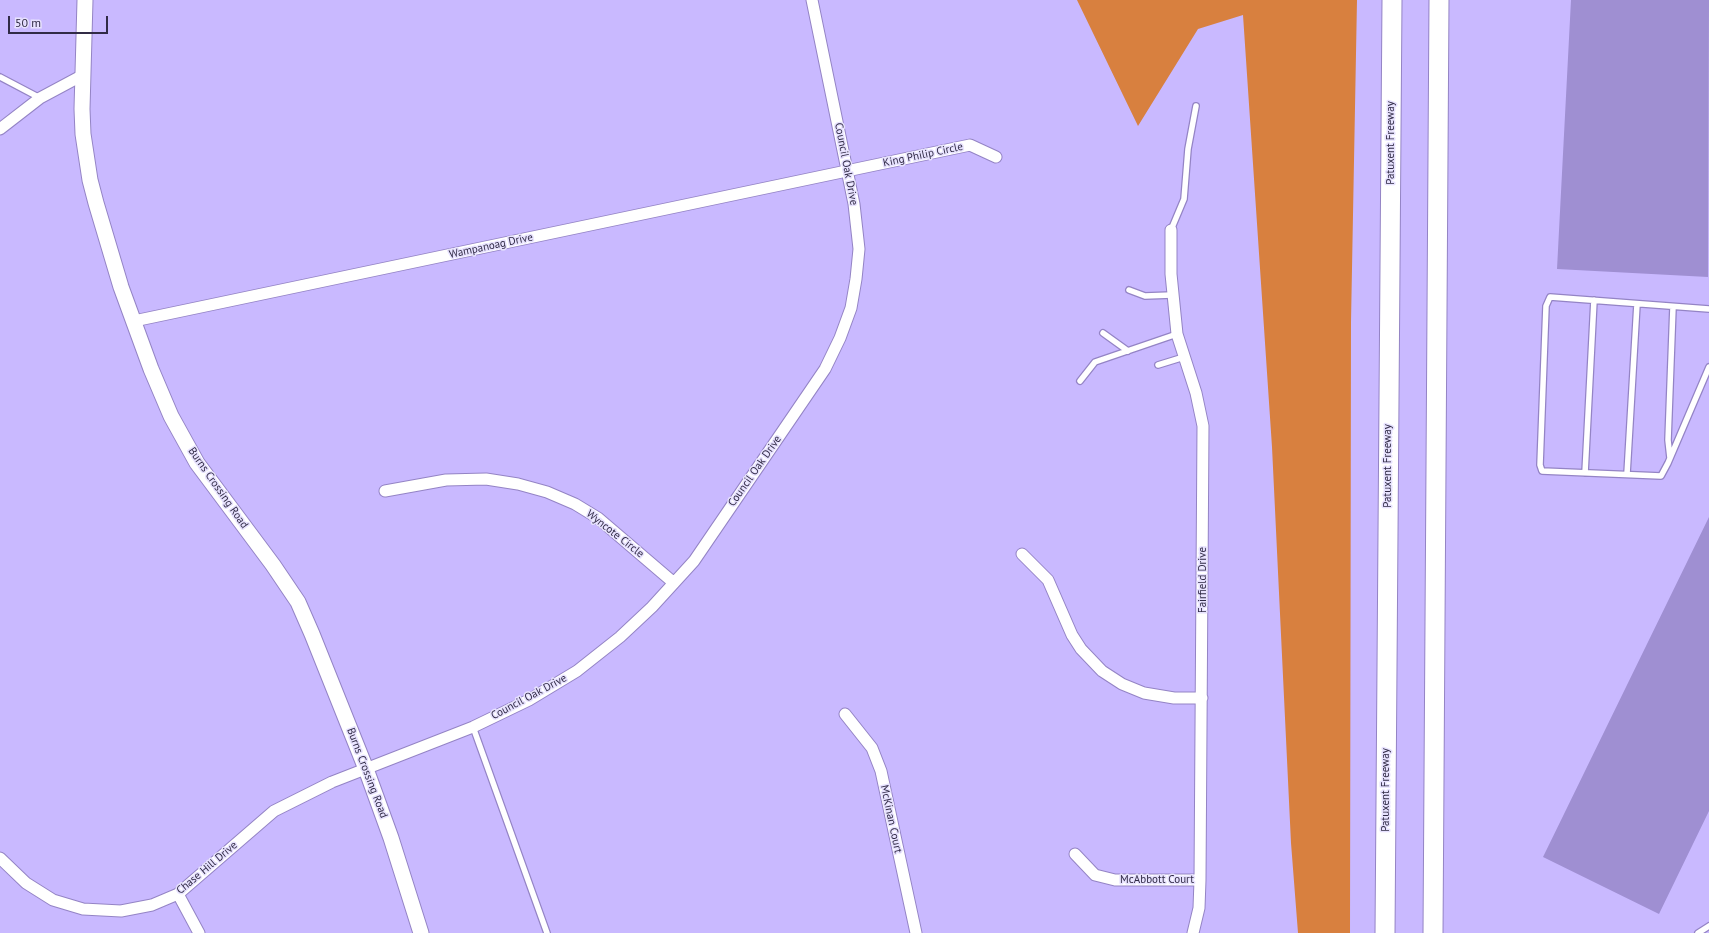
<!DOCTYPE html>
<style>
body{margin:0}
#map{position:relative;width:1709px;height:933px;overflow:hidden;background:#c9b9ff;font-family:"PT Sans",sans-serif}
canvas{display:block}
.scale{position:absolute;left:8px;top:16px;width:100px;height:18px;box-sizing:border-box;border:2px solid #312b46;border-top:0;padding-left:5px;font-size:12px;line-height:14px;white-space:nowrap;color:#312b46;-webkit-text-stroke:3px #e7e2fe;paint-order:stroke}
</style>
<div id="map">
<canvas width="1709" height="933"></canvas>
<div class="scale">50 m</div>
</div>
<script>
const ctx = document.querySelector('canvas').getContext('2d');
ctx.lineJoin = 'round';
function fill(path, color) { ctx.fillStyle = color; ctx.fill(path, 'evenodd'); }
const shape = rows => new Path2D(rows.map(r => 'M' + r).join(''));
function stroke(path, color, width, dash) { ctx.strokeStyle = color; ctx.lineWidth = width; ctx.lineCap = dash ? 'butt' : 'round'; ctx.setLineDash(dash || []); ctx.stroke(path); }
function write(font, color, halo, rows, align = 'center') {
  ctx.font = font + ' "PT Sans",sans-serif'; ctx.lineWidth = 3; ctx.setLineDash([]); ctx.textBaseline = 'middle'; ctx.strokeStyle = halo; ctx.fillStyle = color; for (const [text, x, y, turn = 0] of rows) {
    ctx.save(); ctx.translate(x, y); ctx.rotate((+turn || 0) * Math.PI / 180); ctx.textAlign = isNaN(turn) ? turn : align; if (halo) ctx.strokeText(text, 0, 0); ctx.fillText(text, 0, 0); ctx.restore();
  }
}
const forest = shape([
 [1077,0,1357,0,1351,322,1350,933,1298,933,1291,843,1272,447,1243,15,1198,29,1138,126]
]);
const building = shape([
 [1571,0,1709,0,1708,277,1557,269],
 [1709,517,1709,811,1659,914,1543,857]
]);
const lane = shape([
 [0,77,40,98],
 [1171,230,1184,199,1188,149,1196,106],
 [1129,290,1145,296,1172,295],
 [1709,309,1550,297,1546,306,1540,465,1542,471,1661,476,1668,463,1709,367],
 [1103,333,1128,351],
 [1158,365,1184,357],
 [1080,381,1095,362,1177,334],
 [1670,458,1668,440,1673,307],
 [1585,473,1594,300],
 [1627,474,1637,304],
 [473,727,547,933],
 [1698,933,1709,926]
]);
const street = shape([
 [0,129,40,98,83,75],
 [1171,230,1171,274,1177,334,1196,393,1203,426,1200,880,1199,908,1193,933],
 [134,321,970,145,996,157],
 [385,491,446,480,486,479,518,484,547,492,575,504,598,518,674,583],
 [1022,554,1048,580,1072,635,1081,649,1102,671,1122,684,1144,693,1174,698,1202,698],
 [845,714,872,748,881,771,916,933],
 [1075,854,1095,875,1115,880,1200,880],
 [0,858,26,883,53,900,83,909,121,911,152,905,178,894,274,811,332,782,473,727,529,700,577,671,620,637,652,607,694,561,825,369,840,338,851,308,856,279,859,249,854,204,812,0],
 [178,894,199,933]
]);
const secondary = shape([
 [85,0,82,109,83,134,90,180,96,203,121,287,151,369,171,416,197,463,273,565,298,602,312,634,366,769,391,838,421,933]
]);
const highway = shape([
 [1385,933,1392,0],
 [1433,933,1439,0]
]);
const streetNames = [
 ["Patuxent Freeway",1391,143,-90],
 ["King Philip Circle",923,155,-12],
 ["Council Oak Drive",846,164,79],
 ["Wampanoag Drive",491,246,-12],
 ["Patuxent Freeway",1388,466,-90],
 ["Council Oak Drive",755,471,-55],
 ["Burns Crossing Road",218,488,55],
 ["Wyncote Circle",615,534,38],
 ["Fairfield Drive",1203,580,-90],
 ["Council Oak Drive",529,697,-28],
 ["Burns Crossing Road",367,773,69],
 ["Patuxent Freeway",1386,790,-90],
 ["McKinan Court",891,819,78],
 ["Chase Hill Drive",207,868,-40],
 ["McAbbott Court",1157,880]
];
fill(forest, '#d8803f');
fill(building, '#9f8fd2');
stroke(lane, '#9484c5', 8);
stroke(street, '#9484c5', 13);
stroke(secondary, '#9484c5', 17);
stroke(highway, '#9484c5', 21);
stroke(lane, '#fff', 5.5);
stroke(street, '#fff', 11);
stroke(secondary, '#fff', 15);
stroke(highway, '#fff', 19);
write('11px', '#312b46', '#e7e2fe', streetNames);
</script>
